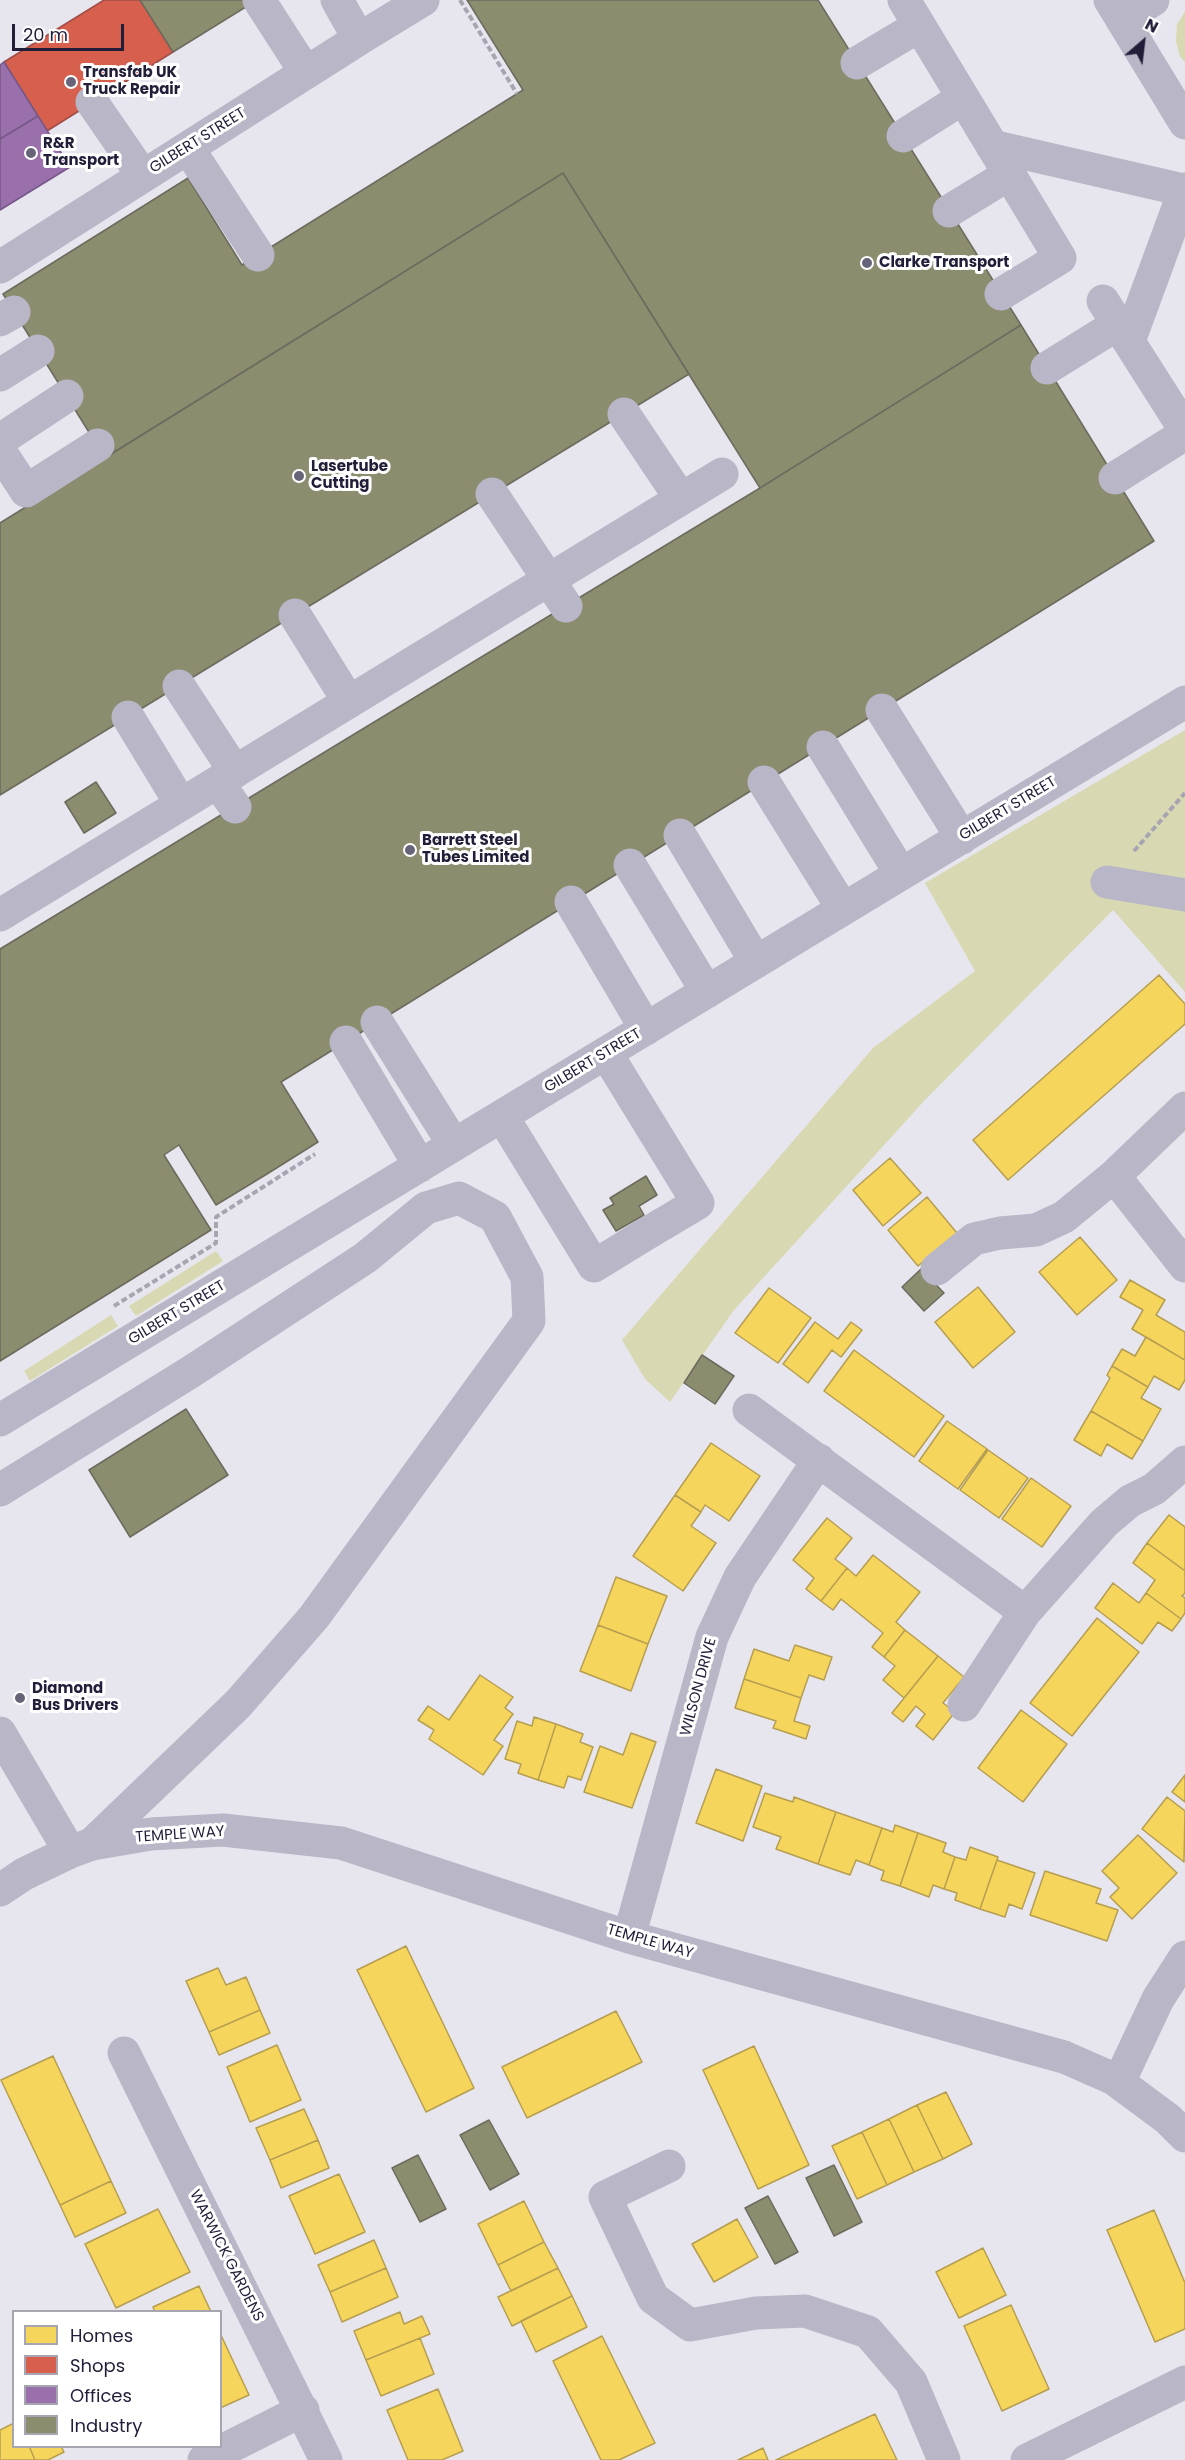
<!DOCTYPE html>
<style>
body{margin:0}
#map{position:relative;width:1185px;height:2460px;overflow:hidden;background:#e7e6ee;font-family:Poppins,sans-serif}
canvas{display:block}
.legend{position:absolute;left:12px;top:2310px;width:210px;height:138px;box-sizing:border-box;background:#fff;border:2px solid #a7a5af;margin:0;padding:8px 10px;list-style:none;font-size:18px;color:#221d38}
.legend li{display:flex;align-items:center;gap:12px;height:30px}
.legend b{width:30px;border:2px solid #a7a5af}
.north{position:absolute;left:1113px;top:12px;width:60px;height:60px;-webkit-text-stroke:4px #fff;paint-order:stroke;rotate:28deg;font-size:16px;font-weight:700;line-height:24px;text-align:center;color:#221d38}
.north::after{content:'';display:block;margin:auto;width:21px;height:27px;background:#221d38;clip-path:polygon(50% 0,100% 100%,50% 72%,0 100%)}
.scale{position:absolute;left:12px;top:24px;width:112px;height:27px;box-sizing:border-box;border:3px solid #221d38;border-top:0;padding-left:8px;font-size:18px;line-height:21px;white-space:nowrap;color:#221d38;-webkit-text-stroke:4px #fff;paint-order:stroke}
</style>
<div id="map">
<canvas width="1185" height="2460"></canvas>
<ul class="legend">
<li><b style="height:16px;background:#f6d55c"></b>Homes</li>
<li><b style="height:16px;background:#d6604d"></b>Shops</li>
<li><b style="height:16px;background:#9970ab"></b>Offices</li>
<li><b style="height:16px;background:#8c8c6e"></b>Industry</li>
</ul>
<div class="north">N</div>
<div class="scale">20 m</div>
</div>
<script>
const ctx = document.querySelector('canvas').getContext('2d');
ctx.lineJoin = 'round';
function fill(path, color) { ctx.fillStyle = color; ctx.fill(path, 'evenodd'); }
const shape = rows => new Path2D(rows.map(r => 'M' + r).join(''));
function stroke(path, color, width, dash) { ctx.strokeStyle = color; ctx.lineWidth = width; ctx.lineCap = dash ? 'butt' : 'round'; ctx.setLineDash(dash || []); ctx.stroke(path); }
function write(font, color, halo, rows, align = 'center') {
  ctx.font = font + ' Poppins,sans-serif'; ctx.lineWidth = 6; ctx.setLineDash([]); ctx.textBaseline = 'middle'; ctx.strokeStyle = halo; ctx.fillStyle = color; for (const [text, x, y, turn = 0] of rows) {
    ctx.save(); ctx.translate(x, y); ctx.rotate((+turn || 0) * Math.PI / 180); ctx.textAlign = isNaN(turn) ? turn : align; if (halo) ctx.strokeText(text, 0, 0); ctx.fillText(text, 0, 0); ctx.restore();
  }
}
const green = shape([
 [1185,12,1185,62,1180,57,1176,41,1177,24],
 [1185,730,1185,992,1113,910,925,1100,734,1310,670,1402,645,1379,622,1340,873,1048,975,971,925,883],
 [216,1251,223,1261,136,1316,129,1306],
 [111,1315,118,1326,30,1381,24,1371]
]);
const homes = shape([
 [1159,975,1185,1004,1185,1024,1008,1180,973,1140,1159,975],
 [890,1158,921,1193,883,1226,853,1190,890,1158],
 [927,1197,957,1233,918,1266,888,1230,927,1197],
 [1080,1237,1117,1280,1077,1315,1039,1272,1080,1237],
 [1130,1280,1165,1300,1156,1315,1185,1332,1185,1360,1132,1329,1143,1310,1120,1297,1130,1280],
 [978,1287,1015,1332,973,1368,935,1322,978,1287],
 [769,1288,811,1318,778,1363,735,1333,769,1288],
 [815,1322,838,1339,851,1322,862,1330,841,1357,832,1350,808,1383,783,1364,815,1322],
 [1146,1337,1185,1360,1185,1380,1179,1390,1154,1376,1148,1387,1112,1366,1122,1349,1135,1356,1146,1337],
 [854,1350,944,1416,914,1457,824,1391,854,1350],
 [1112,1366,1148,1387,1141,1398,1161,1409,1143,1441,1091,1411,1110,1378,1107,1375,1112,1366],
 [1091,1411,1143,1441,1132,1459,1107,1444,1101,1456,1074,1440,1091,1411],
 [947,1421,987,1449,958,1489,919,1461,947,1421],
 [711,1443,760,1476,729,1521,705,1505,701,1512,675,1495,711,1443],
 [988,1450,1028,1478,999,1518,960,1490,988,1450],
 [1031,1478,1071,1506,1042,1547,1002,1519,1031,1478],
 [675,1495,701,1512,691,1526,716,1543,683,1591,633,1556,675,1495],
 [1169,1515,1185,1527,1185,1571,1147,1543,1169,1515],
 [827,1518,852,1538,835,1559,847,1568,821,1601,806,1589,814,1578,793,1560,827,1518],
 [1147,1543,1185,1571,1185,1593,1182,1596,1185,1598,1185,1613,1181,1619,1146,1593,1155,1580,1133,1563,1147,1543],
 [873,1555,920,1592,896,1622,905,1630,884,1657,872,1647,883,1633,841,1599,833,1610,821,1601,847,1568,856,1576,873,1555],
 [616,1577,667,1596,648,1644,598,1625,616,1577],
 [1113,1583,1139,1603,1146,1593,1181,1619,1172,1631,1158,1622,1142,1644,1095,1608,1113,1583],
 [1097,1618,1139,1652,1072,1736,1030,1703,1097,1618],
 [598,1625,648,1644,631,1691,580,1671,598,1625],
 [905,1630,938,1656,904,1698,883,1680,895,1666,884,1657,905,1630],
 [795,1645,832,1657,824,1680,809,1675,801,1698,744,1679,754,1649,789,1661,795,1645],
 [938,1656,964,1677,943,1703,955,1712,933,1740,916,1726,925,1714,916,1706,903,1722,892,1713,938,1656],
 [480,1675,513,1697,505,1708,513,1714,494,1740,503,1746,483,1775,429,1739,434,1730,418,1720,428,1706,449,1720,480,1675],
 [744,1679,801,1698,794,1721,810,1726,806,1739,773,1728,776,1721,735,1708,744,1679],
 [1021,1710,1067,1744,1023,1802,978,1768,1021,1710],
 [534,1717,556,1724,538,1780,518,1773,521,1764,505,1759,517,1721,532,1726,534,1717],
 [556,1724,583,1734,580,1742,593,1747,581,1780,568,1776,564,1788,538,1780,556,1724],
 [631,1733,656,1742,632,1808,584,1792,600,1746,623,1755,631,1733],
 [716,1769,762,1786,743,1841,696,1823,716,1769],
 [1185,1775,1185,1802,1172,1792,1185,1775],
 [765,1793,793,1802,794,1797,836,1812,818,1864,776,1849,781,1837,753,1827,765,1793],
 [1167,1797,1185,1811,1184,1862,1142,1829,1167,1797],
 [836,1812,882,1828,869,1865,856,1860,850,1875,818,1864,836,1812],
 [895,1825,918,1833,900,1886,881,1880,884,1871,869,1865,882,1828,893,1832,895,1825],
 [918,1833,946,1843,943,1852,955,1857,944,1889,933,1885,929,1897,900,1886,918,1833],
 [1138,1835,1177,1873,1132,1919,1110,1897,1119,1888,1102,1871,1138,1835],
 [970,1847,998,1857,980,1909,955,1900,957,1893,944,1889,955,1857,966,1860,970,1847],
 [997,1860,1035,1873,1022,1909,1009,1904,1005,1917,980,1909,997,1860],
 [1045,1871,1101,1889,1096,1903,1118,1910,1107,1941,1030,1915,1045,1871],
 [406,1946,474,2088,426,2112,357,1970,406,1946],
 [218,1968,226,1985,246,1977,260,2010,209,2032,186,1981,218,1968],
 [260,2010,270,2033,219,2055,209,2032,260,2010],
 [616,2011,642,2062,527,2118,502,2067,616,2011],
 [277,2045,301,2100,250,2122,227,2067,277,2045],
 [754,2046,809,2165,758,2189,703,2070,754,2046],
 [53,2056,111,2181,60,2205,1,2080,53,2056],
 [946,2092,972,2144,943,2159,917,2105,946,2092],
 [917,2105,943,2159,914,2172,889,2119,917,2105],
 [304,2109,318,2140,270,2160,256,2128,304,2109],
 [889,2119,914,2172,887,2185,862,2132,889,2119],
 [862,2132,887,2185,857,2199,832,2146,862,2132],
 [318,2140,329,2168,281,2188,270,2160,318,2140],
 [339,2174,365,2232,315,2254,289,2196,339,2174],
 [111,2181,126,2213,75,2237,60,2205,111,2181],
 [524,2201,544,2242,498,2265,478,2224,524,2201],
 [158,2209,190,2272,116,2308,85,2244,158,2209],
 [1154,2210,1185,2283,1185,2329,1155,2342,1107,2230,1154,2210],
 [737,2219,758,2257,714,2282,692,2244,737,2219],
 [374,2240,386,2268,330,2292,318,2265,374,2240],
 [544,2242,558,2268,511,2291,498,2265,544,2242],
 [983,2248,1006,2295,959,2318,936,2272,983,2248],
 [386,2268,398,2297,342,2322,330,2292,386,2268],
 [558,2268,572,2296,512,2326,498,2297,558,2268],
 [199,2286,211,2312,155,2312,153,2307,199,2286],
 [572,2296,587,2327,536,2352,521,2321,572,2296],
 [1011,2305,1049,2389,1002,2411,964,2326,1011,2305],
 [400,2312,404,2324,422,2316,430,2334,366,2360,354,2331,400,2312],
 [220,2333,249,2395,220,2408,220,2333],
 [602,2336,655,2443,619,2460,601,2460,553,2361,602,2336],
 [420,2338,434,2374,381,2396,366,2360,420,2338],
 [438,2389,463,2451,442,2460,408,2460,387,2410,438,2389],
 [875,2414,897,2460,776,2460,875,2414],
 [14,2423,14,2446,29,2446,35,2460,0,2460,0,2430,14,2423],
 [29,2446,61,2446,64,2452,48,2460,35,2460,29,2446],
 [763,2448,768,2460,738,2460,763,2448]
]);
const shops = shape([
 [104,0,140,0,173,52,47,131,4,62,104,0]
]);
const offices = shape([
 [4,62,38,116,0,139,0,65,4,62],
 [38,116,70,167,0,210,0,139,38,116]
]);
const industry = shape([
 [140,0,257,0,173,52,140,0],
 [467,0,818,0,1021,325,760,488,563,173,105,458,3,294,188,178,242,265,523,90,467,0],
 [563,173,689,374,0,795,0,523,563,173],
 [1021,325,1154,541,281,1082,318,1142,267,1174,216,1205,179,1145,164,1155,211,1230,0,1361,0,949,760,488,1021,325],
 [96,782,116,813,84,833,65,802,96,782],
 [646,1176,657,1195,639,1206,644,1215,616,1231,603,1210,614,1204,610,1198,646,1176],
 [921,1269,944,1293,924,1311,902,1287,921,1269],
 [702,1355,734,1376,715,1404,684,1383,702,1355],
 [186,1409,228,1475,130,1537,89,1470,186,1409],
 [489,2120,519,2174,490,2190,460,2135,489,2120],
 [418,2155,446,2209,420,2222,392,2168,418,2155],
 [834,2165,862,2222,834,2236,806,2178,834,2165],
 [768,2196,798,2252,775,2264,745,2208,768,2196]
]);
const path = shape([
 [460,0,517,94],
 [1134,851,1185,793],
 [114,1306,216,1243,216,1217,315,1154]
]);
const minor = shape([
 [259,0,306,73],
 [904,0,1060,258,1001,294],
 [1110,0,1185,123],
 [1122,20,1153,0],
 [359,39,423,0],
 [857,63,919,26],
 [92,102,143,176],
 [903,136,963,98],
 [992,146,1183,190],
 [188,148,258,255],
 [949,211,1008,175],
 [0,267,359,39,337,0],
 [1103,301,1185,430],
 [0,320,14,312],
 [1129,341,1185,189],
 [1047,368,1118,324],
 [0,375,38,351],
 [624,414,681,499],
 [0,440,67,396],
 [0,451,26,491,98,445],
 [1115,478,1185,434],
 [492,494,566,606],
 [295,615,349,702],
 [179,686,235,772],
 [882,710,962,838],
 [128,717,181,804],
 [823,747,901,874],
 [218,782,235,807],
 [764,782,843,909],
 [680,835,756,962],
 [630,865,707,992],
 [1107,882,1185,895],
 [571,902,646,1029],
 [0,915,722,474],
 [377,1022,454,1145],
 [346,1042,420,1166],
 [502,1116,594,1266,646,1234,698,1203,606,1053],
 [1114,1176,1185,1266],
 [937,1269,974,1239,1000,1233,1036,1230,1064,1217,1114,1176,1185,1108],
 [749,1410,1025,1612],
 [0,1420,1185,702],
 [0,1490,189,1373,365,1258,426,1208,459,1198,495,1217,527,1277,529,1321,314,1617,238,1704,92,1844],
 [964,1705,1025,1612,1104,1523,1130,1501,1154,1489,1185,1462],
 [0,1733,70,1852],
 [0,1890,24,1874,70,1852,92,1844,151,1834,223,1830,341,1843,629,1937,1064,2057,1114,2079,1168,2119,1185,2136],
 [629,1937,712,1637,740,1577,819,1460],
 [124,2053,326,2460],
 [1119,2082,1158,1999,1185,1957],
 [669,2166,605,2197,653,2298,690,2325,756,2313,805,2311,868,2332,911,2382,944,2460],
 [204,2460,303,2410],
 [1027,2460,1185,2382]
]);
const markers = [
 [71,82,6,"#676378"],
 [31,153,6,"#676378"],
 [867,263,6,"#676378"],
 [299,476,6,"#676378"],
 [410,850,6,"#676378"],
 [20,1698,6,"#676378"]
];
const poiNames = [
 ["Transfab UK",83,73],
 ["Truck Repair",83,90],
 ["R&R",43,144],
 ["Transport",43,161],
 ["Clarke Transport",879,263],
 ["Lasertube",311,467],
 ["Cutting",311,484],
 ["Barrett Steel",422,841],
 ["Tubes Limited",422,858],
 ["Diamond",32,1689],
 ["Bus Drivers",32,1706]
];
const streetNames = [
 ["GILBERT STREET",198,141,-32],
 ["GILBERT STREET",1008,809,-31],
 ["GILBERT STREET",593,1061,-31],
 ["GILBERT STREET",177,1313,-31],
 ["WILSON DRIVE",699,1687,-75],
 ["TEMPLE WAY",180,1835,-4],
 ["TEMPLE WAY",650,1942,16],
 ["WARWICK GARDENS",226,2256,63]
];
fill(green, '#d8d9b2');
fill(homes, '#f6d55c');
stroke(homes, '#b69e51', 1.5);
fill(shops, '#d6604d');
stroke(shops, '#a04c47', 1.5);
fill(offices, '#9970ab');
stroke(offices, '#755788', 1.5);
fill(industry, '#8c8c6e');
stroke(industry, '#6c6b5e', 1.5);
stroke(path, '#a7a5b2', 4, [6, 3]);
stroke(minor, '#b8b6c7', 33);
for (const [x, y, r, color] of markers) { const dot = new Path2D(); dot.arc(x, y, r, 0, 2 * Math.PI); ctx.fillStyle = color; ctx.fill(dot); stroke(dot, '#fff', 2); }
write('bold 15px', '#221d38', '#fff', poiNames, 'left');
write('15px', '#221d38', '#fff', streetNames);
</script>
